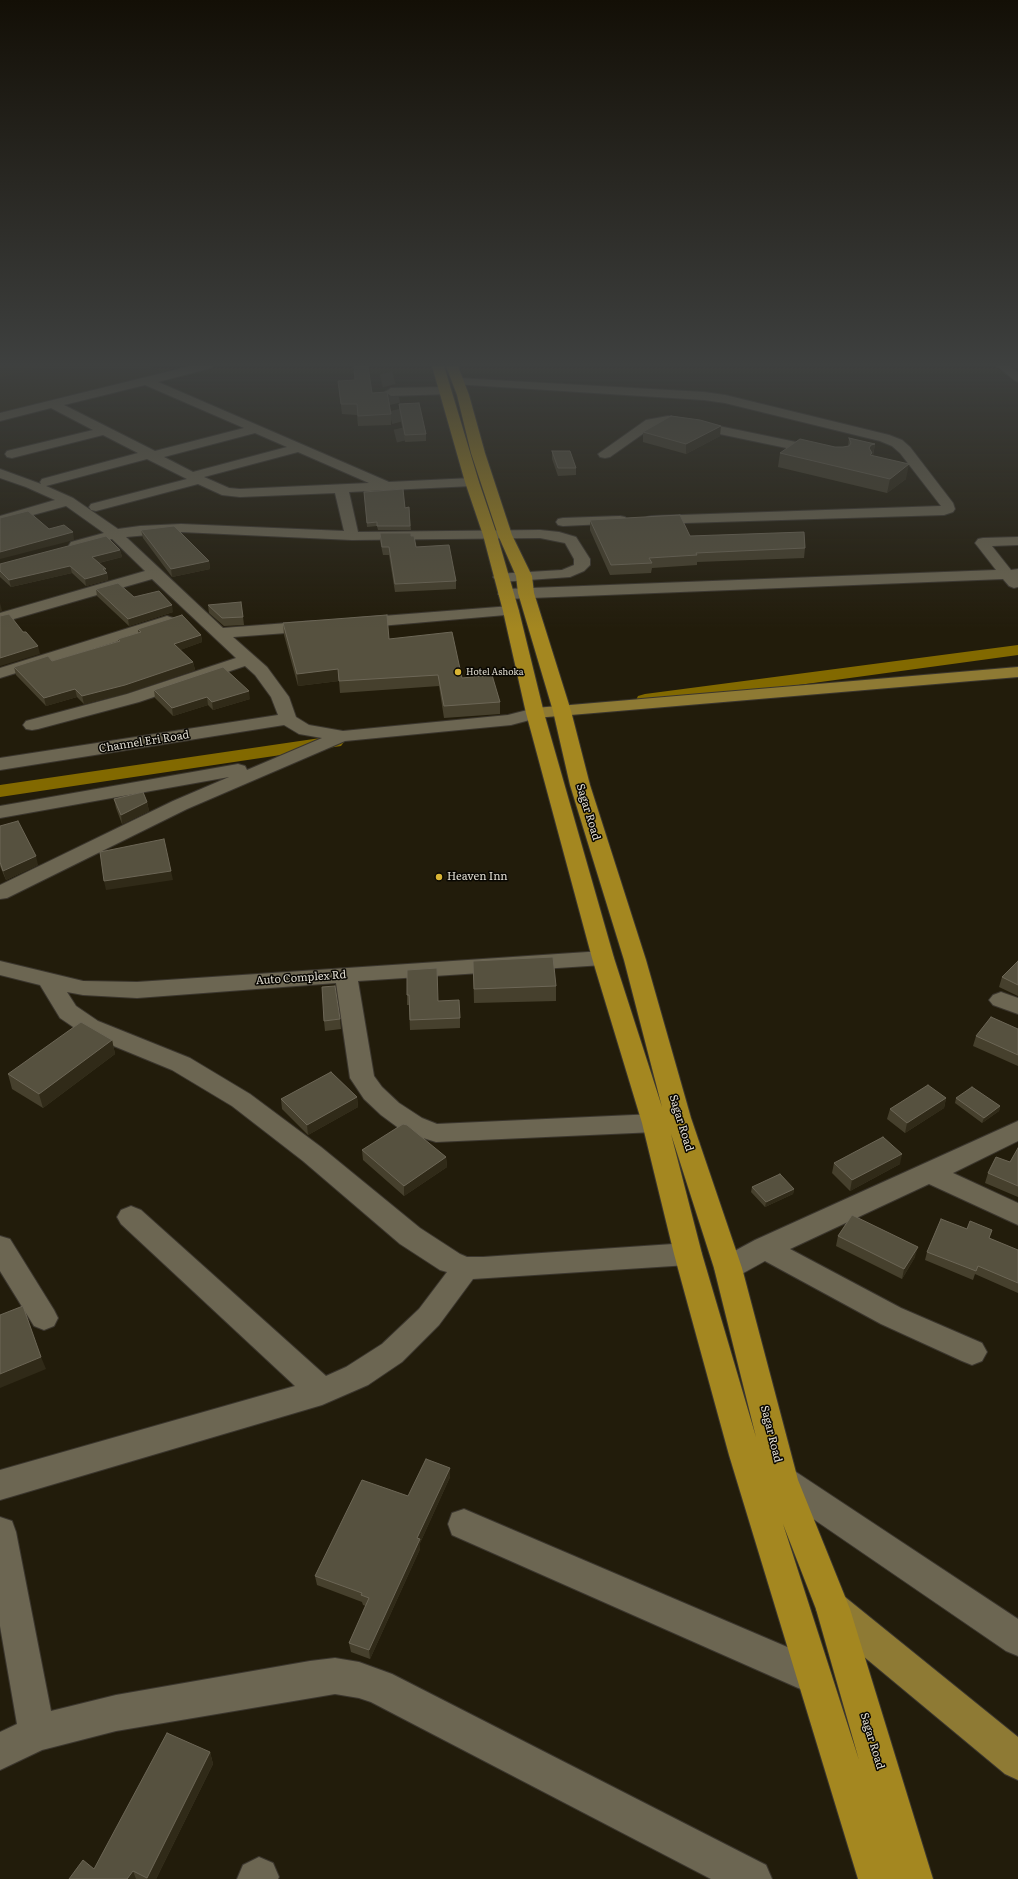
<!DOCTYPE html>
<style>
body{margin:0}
canvas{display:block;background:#221c0b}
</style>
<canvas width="1018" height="1879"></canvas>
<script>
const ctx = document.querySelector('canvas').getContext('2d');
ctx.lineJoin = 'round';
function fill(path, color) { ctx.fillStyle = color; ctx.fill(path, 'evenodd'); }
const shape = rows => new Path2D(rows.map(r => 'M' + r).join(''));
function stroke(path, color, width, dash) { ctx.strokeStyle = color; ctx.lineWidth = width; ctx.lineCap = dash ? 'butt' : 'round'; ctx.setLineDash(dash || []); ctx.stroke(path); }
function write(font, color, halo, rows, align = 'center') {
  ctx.font = font + ' Literata,serif'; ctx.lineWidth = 3; ctx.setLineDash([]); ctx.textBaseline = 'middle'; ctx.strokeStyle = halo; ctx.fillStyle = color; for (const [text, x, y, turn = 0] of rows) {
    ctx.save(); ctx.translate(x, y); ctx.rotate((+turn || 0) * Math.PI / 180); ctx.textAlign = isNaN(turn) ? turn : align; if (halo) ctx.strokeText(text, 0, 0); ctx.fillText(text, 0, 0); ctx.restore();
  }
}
const built = shape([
 [0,366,149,366,162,373,0,412]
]);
const green = shape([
 [0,366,46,366,0,378]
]);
const canal = shape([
 [1018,645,1018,655,645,706,638,704,636,700,638,696,645,694,1018,645],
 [334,736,341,738,344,742,341,746,0,797,0,785,334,736]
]);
const minorTunnel = shape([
 [386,373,404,444]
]);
const minor = shape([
 [191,366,212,366,211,368,158,382,389,482,472,478,477,479,479,482,477,485,472,486,349,492,358,532,540,530,559,532,576,537,590,559,590,565,584,571,570,577,501,582,496,580,493,577,496,574,562,570,574,565,574,559,565,543,540,538,352,540,181,532,126,537,223,628,313,621,319,623,321,626,319,629,313,631,233,637,267,667,289,697,296,717,309,725,343,731,508,715,535,708,541,709,544,713,541,717,511,725,345,741,187,809,7,898,0,899,0,885,173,801,229,777,0,818,0,806,238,764,245,766,247,770,322,738,299,734,284,725,0,770,0,758,278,715,271,697,255,675,245,666,139,702,38,729,32,730,26,729,23,725,26,721,127,694,236,658,152,579,0,623,0,613,145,571,112,539,76,549,71,548,69,545,71,542,104,533,66,506,0,524,0,516,55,500,26,487,0,478,0,469,41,484,40,482,42,479,138,453,103,435,12,458,7,457,5,454,7,451,93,430,51,408,0,421,0,413,191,366],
 [145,385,244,428,155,451,64,405,145,385],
 [255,433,287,447,193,472,164,457,255,433],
 [298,452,369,483,240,489,229,488,204,477,298,452],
 [147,459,187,479,91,504,89,507,91,510,96,511,198,484,222,495,240,497,335,493,344,531,181,524,140,526,118,529,73,498,46,486,147,459],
 [997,366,1010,366,1018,372,1018,382,1014,380,997,366],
 [458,378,704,392,725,395,889,435,902,440,910,447,953,503,955,509,953,512,944,515,652,524,647,523,645,520,647,517,652,516,941,506,900,453,892,446,880,441,725,403,704,400,454,384,452,382,458,378],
 [445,387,449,388,451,391,449,394,391,396,385,392,391,388,445,387],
 [668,416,696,421,698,424,696,427,692,428,668,424,654,426,610,457,605,458,600,457,598,454,646,420,668,416],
 [714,425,820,447,825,448,827,451,825,454,820,455,710,432,708,429,710,426,714,425],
 [620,516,625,517,627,520,625,523,563,526,558,525,556,522,558,519,563,518,620,516],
 [1018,537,1018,545,992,546,1011,570,1018,569,1018,587,1014,588,1009,586,1003,579,506,599,500,597,498,594,500,591,506,589,996,570,975,543,978,539,983,538,1018,537],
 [511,606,517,608,519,611,517,614,357,628,351,626,349,623,351,620,357,618,511,606],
 [167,616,173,618,175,621,173,624,0,678,0,668,167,616],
 [603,951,611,953,614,958,611,963,603,965,358,981,374,1076,382,1087,399,1103,422,1118,437,1124,655,1114,664,1116,668,1123,664,1130,655,1132,436,1142,404,1132,381,1115,364,1099,350,1078,336,983,137,998,83,995,67,992,76,1006,98,1021,190,1058,250,1094,321,1147,420,1228,460,1254,467,1257,483,1257,688,1243,698,1246,702,1254,698,1262,688,1265,473,1279,439,1325,402,1362,368,1385,322,1405,0,1500,0,1470,295,1386,121,1224,117,1217,121,1210,131,1206,141,1210,326,1376,346,1367,382,1344,419,1309,447,1272,440,1270,400,1244,303,1161,232,1106,172,1070,82,1033,60,1018,40,985,0,975,0,961,83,981,137,982,603,951],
 [1001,992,1018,998,1018,1014,993,1005,989,1000,993,995,1001,992],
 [1018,1121,1018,1141,953,1173,1018,1203,1018,1225,929,1184,790,1249,901,1308,982,1343,987,1352,982,1361,972,1365,962,1361,881,1324,765,1261,738,1276,728,1279,718,1276,714,1268,718,1260,755,1240,1018,1121],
 [0,1236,10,1239,54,1310,58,1318,54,1326,44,1330,34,1326,0,1271,0,1236],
 [782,1465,793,1470,1018,1619,1018,1656,1006,1651,771,1490,766,1480,771,1470,782,1465],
 [464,1509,827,1664,832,1677,827,1690,814,1695,452,1535,448,1524,452,1513,464,1509],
 [0,1517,12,1521,16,1532,51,1711,116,1695,310,1661,335,1658,359,1662,392,1674,766,1865,772,1879,711,1879,371,1702,359,1698,335,1694,116,1731,42,1750,0,1770,0,1732,17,1724,0,1626,0,1517],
 [259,1857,273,1863,279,1877,278,1879,237,1879,243,1865,259,1857]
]);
const major = shape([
 [1018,667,1018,677,535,718,529,717,526,713,529,709,535,708,1018,667],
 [833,1592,845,1597,1018,1737,1018,1780,1005,1774,821,1621,816,1609,821,1597,833,1592]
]);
const highway = shape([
 [432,366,444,366,479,482,497,535,519,611,544,713,614,958,662,1107,624,960,570,785,553,711,518,593,516,576,498,535,471,453,457,395,446,366,458,366,469,395,485,453,512,535,532,576,534,593,571,711,590,785,646,960,691,1118,742,1268,798,1480,850,1609,933,1879,858,1879,729,1455,674,1254,642,1123,592,958,526,713,503,611,483,535,465,482,432,366],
 [671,1134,714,1268,756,1437,702,1254,671,1134],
 [783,1524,816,1609,859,1760,783,1524]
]);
const wall = shape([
 [1013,366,1018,366,1018,370],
 [354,380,372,393,391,414,391,425,358,426,357,415,342,414,338,381],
 [399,404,426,434,426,441,405,442,399,411],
 [643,432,720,436,686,454,643,442],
 [849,438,875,444,873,456,906,479,887,493,778,467,780,453,835,447,843,447,848,446],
 [552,451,576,468,576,475,558,476,552,459],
 [364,492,405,508,409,507,411,530,378,530,377,526,367,527],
 [590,520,690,536,805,548,804,558,697,562,697,565,652,568,651,573,610,575,590,530],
 [141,530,209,561,210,569,172,577,143,538],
 [380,533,411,536,416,547,456,581,456,589,395,592,389,555,383,555,380,541],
 [120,550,122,557,99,563,107,573,108,580,86,586,72,573,11,587,0,577,0,564],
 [96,589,173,612,129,626,97,596],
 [208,605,243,617,244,625,224,626,209,613],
 [283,623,389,639,462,678,500,702,500,714,444,718,439,686,340,693,339,681,298,686,284,635],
 [138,629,201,635,202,642,180,650,193,662,195,670,127,693,84,704,77,697,46,706,16,675,14,667,52,661,118,642,118,639,138,633],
 [154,690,250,699,213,710,208,705,173,716,155,698],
 [114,799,147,802,149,811,122,824,116,808],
 [0,826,38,865,6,880,0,866],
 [473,961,556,986,556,1001,474,1003],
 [1018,961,1018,996,999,987,1002,977],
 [407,970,438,1001,460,1018,460,1028,410,1030,409,1005,407,1005],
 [340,1019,341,1029,325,1031,324,1021],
 [1018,1029,1018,1066,973,1046,976,1036],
 [112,1040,115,1054,43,1108,12,1089,8,1074],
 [357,1097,358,1107,308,1135,282,1109,281,1099],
 [946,1098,944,1108,905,1133,887,1119,890,1109],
 [956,1098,1000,1106,999,1111,982,1123,955,1103],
 [1018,1148,1018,1197,985,1183,988,1173,1010,1162],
 [362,1150,446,1157,447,1167,404,1196,363,1160],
 [834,1163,900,1164,850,1191,832,1173],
 [752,1187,794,1189,793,1194,765,1207,751,1192],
 [967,1229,992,1230,989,1238,1018,1250,1018,1293,975,1274,973,1280,925,1260,927,1252],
 [838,1236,915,1257,902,1279,836,1246],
 [450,1468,450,1477,420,1543,420,1549,370,1659,351,1652,349,1643,366,1606,363,1605,362,1602,317,1585,315,1576,408,1496],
 [210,1752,213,1764,156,1879,69,1879,94,1869]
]);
const shadedWall = shape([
 [721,426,720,436,686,454,686,444],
 [875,444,872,458,868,469,869,448,871,445],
 [909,464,906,479,887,493,890,479],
 [73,532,74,540,0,559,0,552],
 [120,550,122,557,94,564,92,557],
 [209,561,210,569,172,577,171,569],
 [70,566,72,573,11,587,9,580],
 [103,569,106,569,108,580,86,586,85,579],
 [0,603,2,611,0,612],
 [172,605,173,612,129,626,128,619],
 [201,635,202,642,175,652,174,644],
 [38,646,40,654,0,666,0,658],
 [193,662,195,670,127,693,84,704,82,696],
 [338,669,339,681,298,686,297,674],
 [75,689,77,697,46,706,44,698],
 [249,691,250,699,213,710,212,702],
 [207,697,208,705,173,716,172,708],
 [147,802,149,811,122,824,121,815],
 [36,856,38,865,6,880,3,871],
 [171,871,173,880,106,890,104,881],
 [112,1040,115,1054,43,1108,39,1094],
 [357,1097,358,1107,308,1135,307,1125],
 [946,1098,944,1108,905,1133,907,1123],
 [1000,1106,999,1111,982,1123,984,1118],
 [902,1154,900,1164,850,1191,852,1180],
 [446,1157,447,1167,404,1196,404,1186],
 [794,1189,793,1194,765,1207,766,1202],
 [918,1247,915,1257,902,1279,904,1269],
 [41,1357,46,1369,0,1388,0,1374],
 [450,1468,450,1477,420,1543,420,1549,370,1659,369,1650,417,1538],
 [210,1752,213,1764,156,1879,148,1879,147,1878],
 [133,1871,136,1879,127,1879]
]);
const building = shape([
 [354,366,368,366,372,393,387,392,391,414,358,416,357,404,341,404,338,381,355,380,354,366],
 [419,403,426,434,405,435,399,404,419,403],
 [671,416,700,420,721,426,686,444,643,432,671,416],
 [849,438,875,444,871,445,869,448,872,453,870,455,909,464,890,479,780,453,800,439,835,447,843,447,849,446,851,443,849,438],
 [552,451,570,451,576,468,558,468,552,451],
 [403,489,405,508,409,507,410,526,377,526,377,522,367,523,364,492,403,489],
 [28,511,49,529,64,525,73,532,0,552,0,518,28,511],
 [680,515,690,536,804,532,805,548,696,553,697,555,649,558,652,563,611,565,590,520,680,515],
 [174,526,209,561,171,569,141,530,174,526],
 [380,533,411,533,411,536,414,536,416,547,449,545,456,581,395,584,389,547,382,547,380,533],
 [106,536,120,550,92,557,106,569,103,569,107,573,85,579,70,566,9,580,0,571,0,564,106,536],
 [118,583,134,597,159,591,172,605,128,619,96,589,118,583],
 [241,602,243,617,222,618,208,605,241,602],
 [9,614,23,632,26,632,38,646,0,658,0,616,9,614],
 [182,615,201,635,174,644,193,662,125,685,82,696,75,689,44,698,14,667,48,656,52,661,120,641,118,639,141,632,138,629,182,615],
 [387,615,389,639,452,632,462,678,492,675,500,702,444,706,438,675,339,681,338,669,297,674,283,623,387,615],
 [223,667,249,691,212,702,207,697,172,708,154,690,223,667],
 [143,792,147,802,121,815,114,799,143,792],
 [18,821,36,856,3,871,0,862,0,826,18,821],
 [164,839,171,871,104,881,100,852,164,839],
 [553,957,556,986,474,989,473,961,553,957],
 [1018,961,1018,985,1002,977,1018,961],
 [437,968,438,1001,459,1000,460,1018,410,1020,409,995,407,995,407,970,437,968],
 [335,986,340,1019,324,1021,322,987,335,986],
 [991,1017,1018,1029,1018,1055,976,1036,991,1017],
 [81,1022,112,1040,39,1094,8,1074,81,1022],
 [331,1072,357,1097,307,1125,281,1099,331,1072],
 [928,1085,946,1098,907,1123,890,1109,928,1085],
 [972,1087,1000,1106,984,1118,956,1098,972,1087],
 [403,1124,407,1125,446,1157,404,1186,362,1150,403,1124],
 [883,1137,902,1154,852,1180,834,1163,883,1137],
 [1018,1148,1018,1186,988,1173,996,1157,1010,1162,1018,1148],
 [780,1174,794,1189,766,1202,752,1187,780,1174],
 [852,1215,918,1247,904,1269,838,1236,852,1215],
 [941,1219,967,1229,970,1221,992,1230,989,1238,1018,1250,1018,1283,978,1266,976,1271,927,1252,941,1219],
 [23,1306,41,1357,0,1374,0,1315,23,1306],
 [426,1459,450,1468,417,1538,420,1539,369,1650,349,1643,369,1598,361,1595,362,1593,315,1576,362,1480,408,1496,426,1459],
 [167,1733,210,1752,147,1878,133,1871,127,1879,69,1879,83,1860,94,1869,167,1733]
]);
const markers = [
 [458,672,4,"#d9b434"],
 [439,877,4,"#d9b434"]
];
const farPoinames = [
 ["Hotel Ashoka",466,672]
];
const streetNames = [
 ["Channel Eri Road",144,742,-9],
 ["Sagar Road",588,812,73],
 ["Auto Complex Rd",301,978,-4],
 ["Sagar Road",681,1123,73],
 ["Sagar Road",771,1434,76],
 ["Sagar Road",872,1741,73]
];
const poiNames = [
 ["Heaven Inn",447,877]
];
fill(built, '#2a2209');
fill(green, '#352a04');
fill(canal, '#826900');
stroke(minorTunnel, '#3e3929', 13, [13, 6]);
stroke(minor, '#3b362e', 2);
stroke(major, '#3b362e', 2);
stroke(highway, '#3b362e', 2);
fill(minor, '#6c6652');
fill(major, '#8e7a34');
fill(highway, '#a48720');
fill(wall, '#46402d');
fill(shadedWall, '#302a18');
fill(building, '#56513f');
stroke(building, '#6c6656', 1);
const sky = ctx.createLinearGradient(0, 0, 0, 629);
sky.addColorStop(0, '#130f06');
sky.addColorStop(0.58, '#3e403f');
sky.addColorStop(1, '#3e403f00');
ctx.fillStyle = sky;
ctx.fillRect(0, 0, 1018, 629);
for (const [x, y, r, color] of markers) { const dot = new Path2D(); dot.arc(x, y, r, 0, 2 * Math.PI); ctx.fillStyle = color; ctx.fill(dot); stroke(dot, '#090702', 1.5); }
write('9px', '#e0dcd1', '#090702', farPoinames, 'left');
write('11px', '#e0dcd1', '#090702', streetNames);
write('11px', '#e0dcd1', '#090702', poiNames, 'left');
</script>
